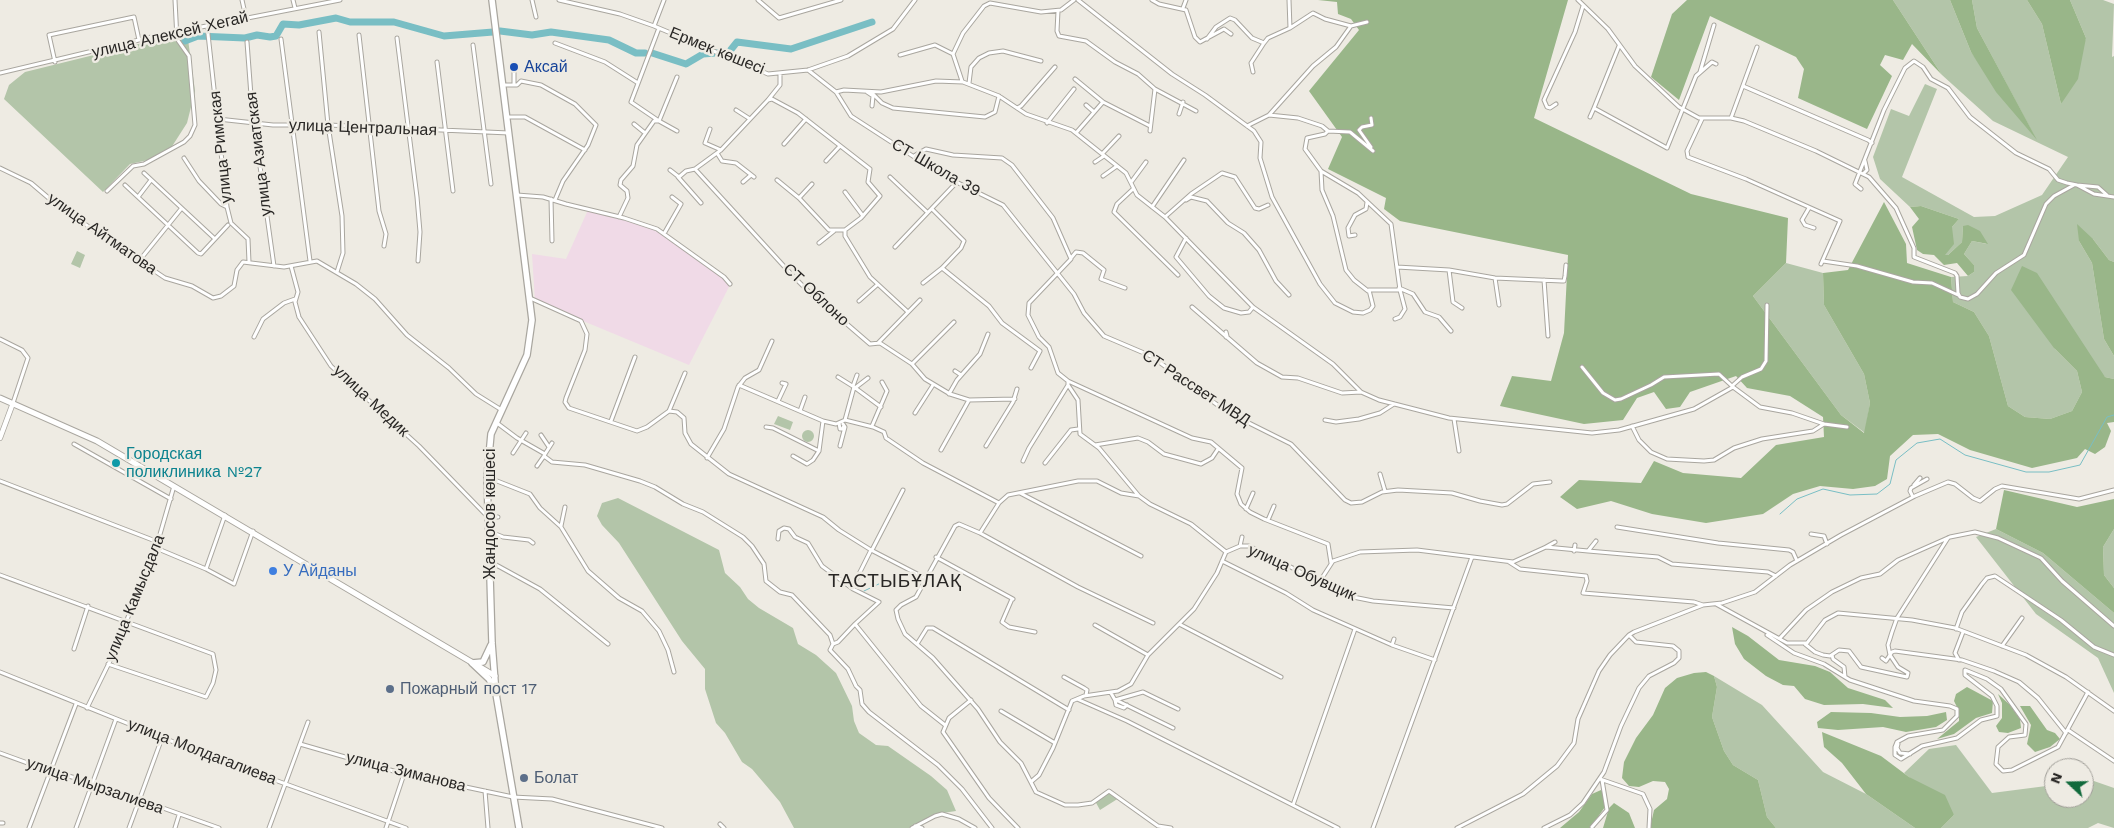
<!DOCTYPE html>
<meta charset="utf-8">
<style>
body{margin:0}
#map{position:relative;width:2114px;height:828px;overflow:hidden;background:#eeebe3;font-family:"Work Sans",sans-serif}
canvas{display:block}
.north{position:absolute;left:2044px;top:758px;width:50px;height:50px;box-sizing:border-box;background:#eeebe3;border:1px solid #9f9d97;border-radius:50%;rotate:291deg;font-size:14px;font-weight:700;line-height:20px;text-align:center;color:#292725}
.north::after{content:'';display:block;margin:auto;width:18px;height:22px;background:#116a3c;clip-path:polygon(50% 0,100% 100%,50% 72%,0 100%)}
</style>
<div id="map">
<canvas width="2114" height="828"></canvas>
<div class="north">N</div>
</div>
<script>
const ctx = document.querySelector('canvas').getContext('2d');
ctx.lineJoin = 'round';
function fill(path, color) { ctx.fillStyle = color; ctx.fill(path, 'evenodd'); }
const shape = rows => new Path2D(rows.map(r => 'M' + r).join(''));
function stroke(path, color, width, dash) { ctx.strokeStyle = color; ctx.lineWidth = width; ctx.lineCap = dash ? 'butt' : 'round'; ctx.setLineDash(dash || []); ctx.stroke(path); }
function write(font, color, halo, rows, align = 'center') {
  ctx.font = font + ' "Work Sans",sans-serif'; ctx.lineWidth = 5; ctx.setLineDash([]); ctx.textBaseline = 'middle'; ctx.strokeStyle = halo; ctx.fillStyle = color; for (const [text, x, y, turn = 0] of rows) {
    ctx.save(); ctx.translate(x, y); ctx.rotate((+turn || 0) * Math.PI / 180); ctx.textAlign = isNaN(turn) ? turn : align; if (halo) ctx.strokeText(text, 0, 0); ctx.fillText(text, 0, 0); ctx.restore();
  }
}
const medical = shape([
 [588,210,624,218,665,232,731,283,689,365,535,301,532,254,566,259]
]);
const green = shape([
 [1893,0,1950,0,1971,52,2035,137,1977,28,1972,0,2027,0,2042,24,2061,104,2086,38,2070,0,2103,0,2114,4,2112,57,2114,56,2114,262,2109,260,2093,239,2079,241,2092,263,2104,339,2114,356,2114,379,2105,377,2054,348,2077,371,2082,392,2072,411,2050,419,2025,417,2008,406,1989,336,1974,312,1953,302,1951,277,1968,276,1974,272,1974,265,1964,254,1972,241,1987,244,1963,226,1962,242,1948,255,1944,255,1952,227,1959,219,1921,206,1910,207,1880,179,1873,157,1891,109,1909,116,1925,84,1937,89,1902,177,1974,217,1995,216,2042,195,2068,157,1993,121,1942,75],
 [187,32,195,91,187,123,171,148,148,160,130,164,103,192,4,99,9,85,25,72],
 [77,251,85,255,80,268,71,264],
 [1786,263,1823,273,1824,305,1864,374,1870,403,1865,433,1841,415,1753,296],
 [778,416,793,422,790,430,774,424],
 '802 436a6 6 0 1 1 12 0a6 6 0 1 1-12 0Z',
 [618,498,719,550,725,573,740,587,748,599,759,608,793,628,798,644,816,655,836,673,852,706,854,721,859,733,876,745,888,746,931,776,947,790,956,811,936,814,909,828,794,828,780,802,752,769,742,762,725,733,716,723,705,689,705,669,682,641,619,543,602,525,597,516,602,503],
 [1996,529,2043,553,2114,613,2114,693,2098,658,2036,614,1976,537],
 [2114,529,2114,588,2104,575,2103,547],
 [1714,676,1762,705,1823,772,1866,794,1915,828,1776,828,1767,817,1758,780,1733,765,1724,751,1712,717,1717,687],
 [1956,745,1992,793,2054,785,2054,798,2084,798,2084,781,2091,780,2114,788,2114,828,2098,823,2088,828,1941,828,1954,815,1904,773,1929,749],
 [1109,791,1119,798,1100,810,1095,801]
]);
const forest = shape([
 [1318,0,1568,0,1534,118,1691,194,1788,218,1786,263,1753,296,1841,415,1864,433,1870,403,1864,374,1824,305,1823,273,1848,270,1884,202,1906,244,1907,263,1951,277,1953,302,1974,312,1989,336,2008,406,2025,417,2050,419,2072,411,2082,392,2077,371,2054,348,2011,290,2022,266,2037,273,2105,377,2114,379,2114,422,2107,423,2111,431,2105,447,2095,454,2085,449,2077,458,2032,468,1970,450,1938,434,1913,435,1890,456,1887,479,1875,486,1853,489,1820,486,1793,494,1763,514,1706,523,1652,514,1611,501,1577,509,1560,497,1579,480,1641,483,1654,461,1683,473,1741,478,1776,445,1824,437,1823,417,1790,396,1747,388,1736,376,1690,392,1680,407,1666,409,1654,392,1637,398,1623,420,1584,424,1500,406,1512,376,1551,381,1564,333,1568,255,1400,221,1384,209,1386,198,1328,169,1342,137,1309,91,1359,30,1351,19,1338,14,1337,2],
 [1687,0,1893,0,1942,75,1912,44,1903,60,1885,55,1880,65,1892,76,1867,129,1798,98,1804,69,1796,57,1710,16,1679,100,1651,77,1672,14],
 [1950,0,1972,0,1977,28,2037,140,1996,92,1971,52],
 [2027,0,2070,0,2086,38,2078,79,2061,104,2042,24],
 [1921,206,1959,219,1952,227,1954,244,1945,255,1948,255,1962,242,1963,226,1968,225,1980,231,1988,244,1972,241,1964,254,1974,265,1974,272,1968,276,1957,263,1944,265,1934,255,1923,254,1917,250,1912,227,1919,219,1910,207],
 [2077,224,2093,239,2109,260,2114,262,2114,356,2104,339,2092,263,2079,241],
 [2004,490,2077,507,2114,499,2114,529,2103,547,2104,575,2114,588,2114,613,2043,553,1996,529],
 [1732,627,1748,636,1779,660,1815,666,1830,672,1848,688,1885,700,1893,708,1863,704,1824,705,1805,699,1794,686,1783,685,1766,676,1744,659,1735,644],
 [1706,672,1714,676,1717,687,1712,717,1724,751,1733,765,1758,780,1767,817,1776,828,1650,828,1654,810,1667,799,1669,789,1665,782,1653,781,1639,787,1629,786,1622,778,1624,762,1636,738,1653,715,1665,688,1677,678,1694,673],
 [1967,687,1993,701,1992,713,1976,718,1954,734,1937,739,1959,721,1959,711,1954,701,1956,694],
 [1998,694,2010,705,2020,719,2021,728,2008,733,1999,732,1996,726,2002,718,2002,703],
 [2020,706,2030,706,2047,730,2055,733,2060,739,2050,747,2035,752,2027,744,2031,725],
 [1831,712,1871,713,1900,717,1927,716,1946,712,1947,720,1936,727,1906,732,1883,727,1838,730,1818,728,1817,722],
 [1822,732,1881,756,1909,777,1945,795,1954,815,1941,828,1915,828,1866,794,1842,763,1824,747],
 [1601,790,1606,797,1605,807,1590,828,1560,828,1579,812,1592,794],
 [1614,803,1629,813,1635,828,1603,828,1609,808]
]);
const stream = shape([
 [1780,514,1797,499,1823,489,1850,495,1877,494,1890,484,1896,460,1917,443,1940,439,1965,455,2026,472,2049,472,2080,465,2107,417,2114,415],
 [864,591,883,582,896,579]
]);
const river = shape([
 [500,31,532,35,551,32,609,40,636,53,645,53],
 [185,41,198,36,245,38,257,35,270,37,276,36,283,24,299,25,336,18,350,22,394,22,444,36,493,32],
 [652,53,686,64,703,54,729,52,737,42,791,49,872,22]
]);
const minor = shape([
 [242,0,246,18],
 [293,0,295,8],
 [532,0,536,17],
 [559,0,620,14,654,26,768,74,808,70,848,56,893,29,915,0],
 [758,0,779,18,841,0],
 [1078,0,1172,74,1205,95,1254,131,1261,142,1260,158,1272,197,1320,284,1335,303,1353,312,1363,313,1370,310,1373,306,1369,290,1400,290,1391,224,1358,193,1321,171],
 [1152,0,1159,4,1186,10,1195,37,1200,42,1224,29,1231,34],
 [1578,0,1608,29,1635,66,1679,107,1699,118,1731,118,1744,121,1816,151,1869,177,1896,208,1914,248,1914,257,1955,273,1957,276,1958,293,1960,297,1968,299,1977,294,1996,273,2024,255,2046,204,2054,196,2074,185],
 [1183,8,1186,0],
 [1058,11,1057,31,1059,36,1086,41,1115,62,1138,74,1155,89,1150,131],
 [207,25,227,207,231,223,248,239,249,262],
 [654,26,664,0],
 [1351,26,1367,22],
 [659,28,631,102,659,121,677,77],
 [319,32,328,125,342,216,343,253,337,272],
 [359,35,379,211,386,234,384,246],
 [397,38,417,197,420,232,418,261],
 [281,39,310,261],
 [1207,39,1216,27,1230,18,1235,20,1252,38,1264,43,1268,38,1290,28,1289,0],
 [247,42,252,109,274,266],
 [555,43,605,62,638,83],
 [473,45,491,184],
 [1619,46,1594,108,1667,148,1696,76,1712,62,1716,64],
 [900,55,935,45,953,54],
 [55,62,49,35,134,17,139,40],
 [437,62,453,191],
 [514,64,514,85],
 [808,70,836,92,851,116,942,175,1003,205,1074,294,1084,313,1104,336,1151,356,1227,412,1291,444,1345,500,1351,503,1362,502,1382,492,1398,490,1452,493,1480,501,1502,505,1507,504,1533,484,1550,482],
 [1253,72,1251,63,1264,43],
 [1700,72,1714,25],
 [0,73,160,35,340,0],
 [1075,79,1103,102,1150,126],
 [962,81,953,54,963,33,984,6,990,3,1041,12,1061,10,1074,0],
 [969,83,971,67,979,58,989,53,1003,51,1041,61],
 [503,85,517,85,521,81,541,85,575,104,596,125,588,145,563,181,555,200],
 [1743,86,1868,140,1872,143],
 [1155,89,1196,111],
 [836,92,844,90,881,92,936,81,963,82,999,96,1026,114,1072,130,1126,173,1137,195,1165,217,1253,307,1333,364,1361,392],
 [867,92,873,96,872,106],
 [871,92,882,103,893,108,985,117,995,112,999,96],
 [768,100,772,99,798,113,870,169,868,182,880,196,861,218,845,230,845,236,870,277,908,312],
 [1556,104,1550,108,1547,107,1544,100,1575,32,1583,6],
 [1086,105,1094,112],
 [1017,108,1021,106,1055,67],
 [736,110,750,119],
 [1179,114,1183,102],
 [1269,115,1298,118,1322,126,1328,131,1325,134,1307,138,1305,149,1321,171,1322,190,1333,216,1346,270,1354,280,1368,291],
 [508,117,525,117,585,150],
 [1590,117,1594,108],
 [1731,118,1757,47],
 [218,119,273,125,328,125,509,133],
 [1702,119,1687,151,1688,157,1746,179,1840,221,1821,264],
 [1047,123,1074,89],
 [634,124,645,133],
 [1247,126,1269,115,1313,66,1336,47,1351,26,1325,19,1313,13,1290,28],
 [710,129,705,143,721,150],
 [1328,131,1350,132,1373,151],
 [1076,133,1103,102],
 [784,144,806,119],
 [1371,147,1359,130,1362,127,1372,125,1371,118],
 [717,153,722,161,736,163,754,177],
 [1102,154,1119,136],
 [914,156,926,149,953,155,1002,158,1012,165,1053,218,1071,259,1029,303,1028,315,1039,337,1049,347,1058,373,1068,381,1068,385,1078,400,1080,434,1099,448,1139,496],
 [184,158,199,181,221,204,227,207],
 [826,161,840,146],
 [1095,162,1104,156],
 [0,168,31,183,58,206,165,278,192,286,213,298,221,296,234,286,237,270,243,262,284,267,317,261,356,284,375,299,407,335,449,368,476,394,500,409],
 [695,169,721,150,768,100,780,85,780,73],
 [670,170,679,177,686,171,695,169,792,275,830,313,841,319,870,344,880,343,912,364,925,379,950,394,969,400,1015,399],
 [144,173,215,239],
 [1863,174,1867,170,1865,161],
 [1103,176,1117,166],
 [678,177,701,203],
 [890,177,927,212],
 [777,180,799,198,829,230,845,230],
 [1132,181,1146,162],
 [743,182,751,175],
 [125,185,198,253,201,254,228,225],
 [2077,185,2098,187,2107,195],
 [1133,189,1117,204,1114,212,1178,275],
 [1861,189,1855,184,1884,110,1905,68,1914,61,1923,67,1931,79,1948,88,1970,117,2016,153,2049,169,2058,180,2067,183,2077,185,2094,194,2114,197],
 [107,191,133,166,144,164,184,142,190,136,195,125,189,56,177,39,175,0],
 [845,192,863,216],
 [517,195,543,197,566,204,624,218,657,229,724,277,730,284],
 [138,197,151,180],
 [799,198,812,184],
 [551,199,552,241],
 [1186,200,1191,197,1207,201,1228,223,1244,233,1259,250,1276,281,1289,295],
 [1152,207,1184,160],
 [1809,208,1802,220,1805,225,1814,228],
 [619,217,628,198,627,191,620,185,621,180,633,166,637,145,654,121,659,121,677,131],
 [1165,217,1191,194,1222,173,1235,177,1255,208,1259,209,1268,205],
 [665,232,681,204,672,197],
 [1355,235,1349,236,1348,228,1355,215,1366,209,1367,202],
 [1186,238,1176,257,1209,296,1224,308,1241,313,1249,312,1253,307],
 [819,243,834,231],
 [895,247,956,183],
 [1071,258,1076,252,1083,253,1104,270,1101,279,1125,288],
 [139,261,181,209],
 [1823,261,1857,266,1913,282,1932,283,1958,295],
 [291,266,298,292,295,302,299,317,331,366,419,446,487,516,498,517],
 [1397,267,1449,270,1495,278,1562,281,1564,281,1565,276,1566,265],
 [942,268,989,306,1002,323,1040,351,1031,368],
 [1449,270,1453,302,1462,308],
 [1495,278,1499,305],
 [1544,280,1548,336],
 [923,283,942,268,961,248,964,241,932,209],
 [1399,288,1413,294,1425,312,1439,317,1451,331],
 [530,298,581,321,587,334,585,350,566,398,565,402,569,408,637,431,647,427,669,411,677,412,684,418,685,433,691,444,729,474,823,517,839,530,871,550,925,578],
 [859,301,877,285],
 [1192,307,1257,363,1282,377,1298,378,1342,393,1361,392,1379,400,1449,418,1592,433,1619,430,1694,409,1733,387,1732,386,1742,377,1761,369,1766,361,1767,305],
 [1395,319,1400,317,1405,309,1400,290],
 [254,337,263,319,284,303,295,299],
 [1226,337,1227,336,1226,332],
 [0,339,22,350,28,358,13,403],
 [878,343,920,300],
 [912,364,954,322],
 [1582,367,1603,393,1615,400,1621,399,1651,385,1664,377,1719,374,1732,386],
 [955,371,961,375],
 [838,377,854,387,845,420],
 [1068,381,1192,438,1211,442,1242,468,1237,494,1241,504,1250,512,1264,519,1328,544,1331,563],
 [739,385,823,421],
 [853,386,857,375],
 [854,387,881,407],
 [855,388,868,378],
 [949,394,957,380,980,354,988,334],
 [778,401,786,384,782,383],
 [669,411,685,373],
 [800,411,805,397],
 [915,413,933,385],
 [1454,419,1459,451],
 [1325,420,1336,422,1359,419,1380,413,1394,404],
 [611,421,635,357],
 [497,423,517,438,545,454,544,456,552,462,585,465,640,481,655,487,683,504,703,512,743,537,752,546,764,564,766,581,780,592,792,595,830,635,833,644,830,650,848,669,856,686,860,690,862,704,869,712,938,765,962,789,992,828],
 [839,423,840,429,842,429,844,426],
 [1824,424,1847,427],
 [872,426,887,391,882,382],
 [1632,426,1639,440,1651,452,1667,459,1704,461,1714,460,1734,448,1762,439,1813,431,1824,424,1792,413,1760,407,1733,387],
 [766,427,773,428,819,451,823,421,836,424,845,420,873,427,884,432,886,438,923,463,999,503],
 [541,435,549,447],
 [74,444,171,499],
 [1095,445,1138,438,1148,442,1164,454,1201,464,1212,458,1218,449],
 [840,446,845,427,843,424],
 [986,446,1013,402,1017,389],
 [941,450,969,400],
 [513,453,526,433],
 [545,454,552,443],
 [793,456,807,464,813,460,819,451],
 [707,458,724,429,738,387,745,378,759,370,772,341],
 [1023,461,1029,448,1068,385],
 [1045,463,1071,430,1078,429],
 [537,466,544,456],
 [1380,474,1385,491],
 [487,477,530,494,540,508,561,527,588,571,619,598,642,611,659,631,668,650,674,672],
 [0,481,158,542],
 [1914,485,1920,478],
 [1020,493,1141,556],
 [1913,497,1910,491,1911,488,1927,479],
 [1246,509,1253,493],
 [1268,520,1274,506],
 [561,526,565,507],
 [1617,527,1718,543,1789,550,1793,552,1797,561],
 [488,531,503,537,529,540,533,543],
 [980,533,1078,587,1153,623],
 [1811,534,1824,536,1827,544],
 [778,539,779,531,784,528,789,529,795,537,808,543,822,566,853,589,879,602,855,624,921,706,945,725],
 [1240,546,1242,537],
 [1546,547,1555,542],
 [156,548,206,569,234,584,253,531],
 [872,550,903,490],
 [1574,551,1575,545],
 [1588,551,1658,557,1672,564,1768,572,1776,576],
 [936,557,1013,599],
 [489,561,540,589,608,644],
 [1222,561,1286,593,1313,610,1392,645],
 [1509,562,1520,569,1586,576,1587,581,1583,593,1694,602,1703,605],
 [206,569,225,515],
 [0,575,213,654,216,670,213,683,206,697,108,664],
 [1320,581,1333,561,1360,552,1417,550,1513,562,1546,547,1588,551,1596,541],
 [852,588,871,550],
 [1012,599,1002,622,1009,627,1035,632],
 [1716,604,1787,643,1807,643,1825,620,1838,613,1912,620,1955,628,2026,655,2066,677,2114,711],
 [1095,625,1148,655],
 [1181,625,1281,677],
 [1956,629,1962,612,1982,584,1987,578,1995,576,2061,620,2094,647,2114,655],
 [1767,635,1794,653,1824,664,1845,677],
 [1780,638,1806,610,1832,592,1861,578,1880,574,1898,560,1950,537,1975,532,1998,538,2041,558,2062,581,2114,626],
 [1394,639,1392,645,1435,660],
 [833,644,838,642,855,624],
 [917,644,927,628,933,628,1069,710],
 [1805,644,1815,652,1823,655,1830,656,1839,650,1849,651,1861,667,1907,677,1908,673,1898,667,1890,655,1888,645,1892,632,1897,618,1948,538],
 [2002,646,2022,618],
 [74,649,88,606],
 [1832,655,1833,659,1844,667,1845,677,1850,680,1914,701,1950,706,1957,709,1957,716,1943,730,1908,736,1897,742,1895,747,1895,755,1901,759,1922,746,1957,738,1981,720,1997,716,1997,706,1992,696,1965,675,1965,670,1987,679,2001,689,2026,724,2025,735,2009,737,1998,747,1996,764,2003,771,2012,770,2058,747,2088,692],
 [1882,658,1886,661,1892,652,1895,651,1962,660,1994,671,2019,682,2038,698,2066,733],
 [1959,660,1955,653,1963,632],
 [0,672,201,753,406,828],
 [1064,677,1084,688,1087,690,1086,695],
 [1111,693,1115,700,1143,692,1178,709],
 [1077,699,1127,721,1338,828],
 [971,700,949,718,943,732,989,798,1018,828],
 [1115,700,1116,705,1124,708,1127,705],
 [1116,700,1173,728],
 [87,708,111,659,156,548,174,486],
 [1001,711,1055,743],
 [2068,730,2114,761],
 [300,744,404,774,513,797,552,799,662,828],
 [1898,744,1897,748,1900,753,1910,754],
 [0,753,44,769,93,783,219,828],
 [1600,779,1643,794,1650,809,1649,828],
 [1032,781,1039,775,1053,748,1072,701,1084,696,1118,691,1131,684,1148,655,1194,609,1217,573,1226,552],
 [485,791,488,828],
 [1293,805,1355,629],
 [0,823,3,823],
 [720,824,724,828],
 [915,826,922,828],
 [1592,827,1607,810,1602,780],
 [29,828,76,704],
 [76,828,116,719],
 [129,828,162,738],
 [175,828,179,815],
 [269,828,308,722],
 [386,828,404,774],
 [912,828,935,816,942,814,959,819,975,828],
 [1171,828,1158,826,1109,791,1092,803,1078,805,1065,805,1036,792,1021,763,1000,742,978,709,933,658,905,634,898,619,896,610,901,605,916,597,955,526,959,524,980,533,999,503,1008,495,1078,481,1097,481,1121,493,1139,496,1150,504,1191,524,1226,552,1240,546,1249,546,1348,596,1373,601,1454,608],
 [1373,828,1472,557],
 [1457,828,1523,794,1557,766,1574,743,1578,719,1599,671,1610,655,1629,635],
 [1544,828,1570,815,1583,803,1604,772,1621,726,1639,688,1649,676,1674,663,1679,658,1679,651,1673,646,1636,642,1629,635,1634,632,1703,605,1722,603,1755,592,1790,565,1841,535,1915,496,1948,482,1955,484,1973,498,1980,501,1995,489,2002,486,2079,499,2114,490]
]);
const tertiary = shape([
 [0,438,13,403]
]);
const secondary = shape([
 [0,398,97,441,495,676]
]);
const primary = shape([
 [492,0,532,320,527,355,491,434,487,477,492,643,496,694,519,828],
 [472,663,489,679,495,690],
 [472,663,483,662,491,645]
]);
const markers = [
 [514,67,5,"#1a4fb4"],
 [116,463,5,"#0f9aa8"],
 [273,571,5,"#3f7fe0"],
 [390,689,5,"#5c6f8a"],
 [524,778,5,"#5c6f8a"]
];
const streetNames = [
 ["улица Алексей Хегай",170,35,-13],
 ["Ермек көшесі",717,51,22],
 ["улица Центральная",363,128,2],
 ["улица Римская",221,147,-96],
 ["улица Азиатская",259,154,-97],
 ["СТ Школа 39",936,168,30],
 ["улица Айтматова",102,234,35],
 ["СТ Облоно",816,295,43],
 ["СТ Рассвет МВД",1196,388,33],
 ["улица Медик",371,401,43],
 ["Жандосов көшесі",490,514,-90],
 ["улица Обувщик",1302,573,24],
 ["улица Камысдала",135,598,-68],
 ["улица Молдагалиева",202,752,21],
 ["улица Зиманова",406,772,14],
 ["улица Мырзалиева",95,786,19]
];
const transitNames = [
 ["Аксай",524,67]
];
const cultureNames = [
 ["Городская",126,454],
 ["поликлиника №27",126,472]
];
const shopNames = [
 ["У Айданы",283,571]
];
const serviceNames = [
 ["Пожарный пост 17",400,689],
 ["Болат",534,778]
];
const quarterNames = [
 ["ТАСТЫБҰЛАҚ",895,581]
];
fill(medical, '#f0dae7');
fill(green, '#b3c5a9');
fill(forest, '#99b689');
stroke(stream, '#79bec4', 1);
stroke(river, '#79bec4', 7);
stroke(minor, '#a9a69f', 5);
stroke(tertiary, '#a9a69f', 6);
stroke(secondary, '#a9a69f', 7);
stroke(primary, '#a9a69f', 8);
stroke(minor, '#fff', 3);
stroke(tertiary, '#fff', 4.5);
stroke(secondary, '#fff', 5);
stroke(primary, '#fff', 5.5);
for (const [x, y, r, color] of markers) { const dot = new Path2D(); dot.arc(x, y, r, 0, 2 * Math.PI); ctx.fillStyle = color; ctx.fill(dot); stroke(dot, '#eeebe3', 2); }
write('16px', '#292725', '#eeebe3', streetNames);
write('16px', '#164399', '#eeebe3', transitNames, 'left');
write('16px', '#0d838f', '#eeebe3', cultureNames, 'left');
write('16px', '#366cbe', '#eeebe3', shopNames, 'left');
write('16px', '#4e5e75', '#eeebe3', serviceNames, 'left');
ctx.letterSpacing = '1px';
write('19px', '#292725', '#eeebe3', quarterNames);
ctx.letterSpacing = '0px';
</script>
